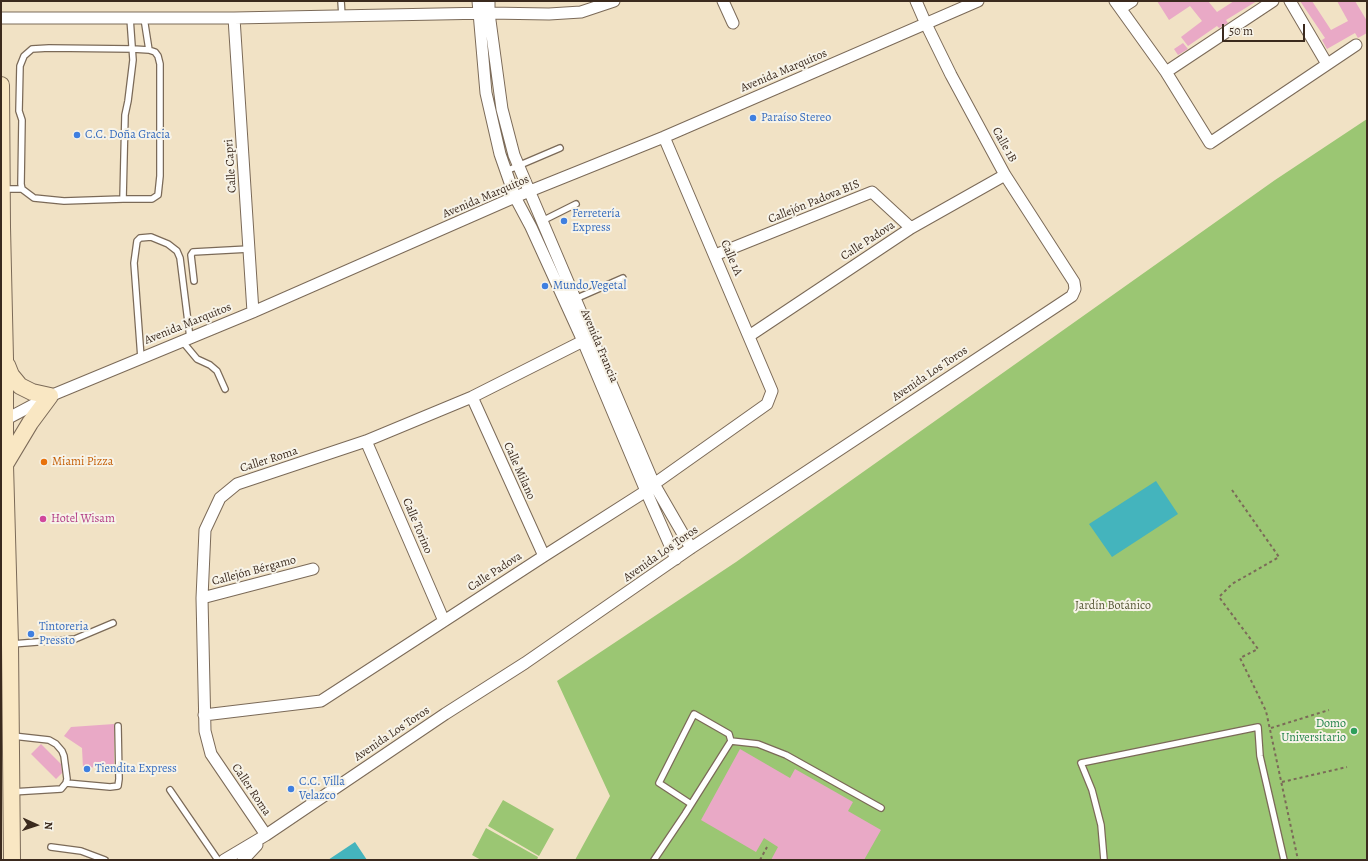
<!DOCTYPE html>
<meta charset="utf-8">
<style>
body{margin:0}
#map{position:relative;width:1368px;height:861px;overflow:hidden;background:#f1e2c5;font-family:Alegreya,serif}
canvas{display:block}
.frame{position:absolute;inset:0;border:2px solid #3b2a1e;pointer-events:none}
.north{position:absolute;left:16px;top:805px;width:40px;height:40px;-webkit-text-stroke:3px #f7f3e8;paint-order:stroke;rotate:93deg;font-size:11px;font-weight:700;line-height:16px;text-align:center;color:#3b2a1e}
.north::after{content:'';display:block;margin:auto;width:14px;height:18px;background:#3b2a1e;clip-path:polygon(50% 0,100% 100%,50% 72%,0 100%)}
.scale{position:absolute;left:1222px;top:24px;width:83px;height:18px;box-sizing:border-box;border:2px solid #3b2a1e;border-top:0;padding-left:5px;font-size:12px;line-height:14px;white-space:nowrap;color:#3b2a1e;-webkit-text-stroke:3px #f7f3e8;paint-order:stroke}
</style>
<div id="map">
<canvas width="1368" height="861"></canvas>
<div class="frame"></div>
<div class="north">N</div>
<div class="scale">50 m</div>
</div>
<script>
const ctx = document.querySelector('canvas').getContext('2d');
ctx.lineJoin = 'round';
function fill(path, color) { ctx.fillStyle = color; ctx.fill(path, 'evenodd'); }
const shape = rows => new Path2D(rows.map(r => 'M' + r).join(''));
function stroke(path, color, width, dash) { ctx.strokeStyle = color; ctx.lineWidth = width; ctx.lineCap = dash ? 'butt' : 'round'; ctx.setLineDash(dash || []); ctx.stroke(path); }
function write(font, color, halo, rows, align = 'center') {
  ctx.font = font + ' Alegreya,serif'; ctx.lineWidth = 4; ctx.setLineDash([]); ctx.textBaseline = 'middle'; ctx.strokeStyle = halo; ctx.fillStyle = color; for (const [text, x, y, turn = 0] of rows) {
    ctx.save(); ctx.translate(x, y); ctx.rotate((+turn || 0) * Math.PI / 180); ctx.textAlign = isNaN(turn) ? turn : align; if (halo) ctx.strokeText(text, 0, 0); ctx.fillText(text, 0, 0); ctx.restore();
  }
}
const green = shape([
 [1367,119,1367,860,575,860,610,796,557,681,736,562,1275,180],
 [503,800,554,829,539,856,488,826],
 [486,828,538,857,537,860,481,860,472,855]
]);
const water = shape([
 [1156,481,1178,514,1112,557,1089,524],
 [355,842,367,860,328,860]
]);
const building = shape([
 [1157,1,1208,1,1217,12,1234,1,1257,1,1226,20,1228,23,1219,28,1217,26,1188,46,1181,37,1202,21,1190,6,1169,20],
 [1300,1,1312,1,1331,30,1348,21,1337,1,1355,1,1367,21,1367,33,1358,38,1355,33,1327,49,1322,40,1325,38],
 [1183,43,1188,49,1178,55,1174,49],
 [114,724,114,766,83,768,82,748,64,736,71,727],
 [41,744,61,764,62,773,56,779,31,754],
 [740,749,790,778,795,769,853,802,848,811,881,830,864,860,771,860,778,847,764,838,756,852,701,820]
]);
const path = shape([
 [1232,490,1279,557,1232,584,1219,597,1258,649,1240,658,1266,711,1298,860],
 [1271,728,1329,710],
 [1282,782,1347,767],
 [760,860,767,847]
]);
const service = shape([
 [341,1,342,16],
 [144,18,149,50],
 [506,171,560,148],
 [2,189,22,189,34,198,64,201,123,199,152,199,158,195,160,176,160,64,158,56,155,52,149,50,133,49,49,48,32,49,24,56,20,66,19,111,22,120,21,184,22,189],
 [123,199,125,115,128,101,133,60,130,18],
 [542,221,576,204],
 [194,281,191,255,193,252,249,249],
 [575,299,623,278],
 [182,341,197,359,210,365,217,371,225,389],
 [141,358,134,263,137,241,140,238,151,237,168,244,177,251,180,258,190,338],
 [12,644,75,639,113,623],
 [66,783,110,787,118,786,119,779,118,726],
 [170,790,218,860],
 [12,792,61,789,66,783,67,779,64,756,62,751,56,744,49,740,13,736],
 [691,804,659,783,694,714,729,734,731,741],
 [51,847,81,851,105,860],
 [654,860,685,814,731,741,758,744,786,755,881,808],
 [1104,860,1101,825,1092,790,1081,763,1258,727,1260,756,1284,860]
]);
const minor = shape([
 [478,1,486,93,500,154,515,197,531,227,583,341,646,491,676,559],
 [489,1,489,13,502,109,514,155,654,484,691,548],
 [723,1,733,23],
 [1115,1,1166,72,1210,143,1356,45],
 [1290,1,1327,64],
 [1121,8,1132,1],
 [1,18,234,18,489,13,549,14,581,12,614,1],
 [234,18,253,312],
 [1166,72,1273,1],
 [715,255,872,192,911,228],
 [749,336,911,228,1005,175],
 [472,397,544,556],
 [1,422,50,396,253,312,515,197,664,137,978,1],
 [366,441,444,621],
 [202,598,313,569],
 [204,715,321,701,544,556,646,491,654,484,767,404,772,391,664,137],
 [266,835,211,754,205,731,202,598,205,530,220,498,237,484,366,441,472,397,591,337],
 [224,860,266,835,445,714,525,663,691,548,1072,296,1075,289,1074,282,1005,175,951,75,926,24,916,1],
 [243,860,257,845]
]);
const secondary = shape([
 [1,85,2,227,5,359,5,465,10,644,12,860],
 [6,463,30,423,50,396,32,392,20,386,11,375,7,365]
]);
const markers = [
 [753,118,4,"#3f7fe0"],
 [77,135,4,"#3f7fe0"],
 [564,221,4,"#3f7fe0"],
 [545,286,4,"#3f7fe0"],
 [44,462,4,"#e8710a"],
 [43,519,4,"#d1479c"],
 [31,634,4,"#3f7fe0"],
 [1354,731,4,"#2e9e5b"],
 [87,769,4,"#3f7fe0"],
 [291,789,4,"#3f7fe0"]
];
const streetNames = [
 ["Avenida Marquitos",784,71,-23],
 ["Calle 1B",1004,145,61],
 ["Calle Capri",231,166,-94],
 ["Avenida Marquitos",486,197,-23],
 ["Callejón Padova BIS",814,202,-22],
 ["Calle Padova",868,241,-33],
 ["Calle 1A",731,258,67],
 ["Avenida Marquitos",188,324,-22],
 ["Avenida Francia",599,346,67],
 ["Avenida Los Toros",930,374,-34],
 ["Caller Roma",269,460,-18],
 ["Calle Milano",519,471,66],
 ["Calle Torino",417,526,67],
 ["Avenida Los Toros",661,554,-35],
 ["Callejón Bérgamo",254,571,-15],
 ["Calle Padova",495,572,-33],
 ["Avenida Los Toros",392,734,-34],
 ["Caller Roma",251,790,56]
];
const shopNames = [
 ["Paraíso Stereo",761,118],
 ["C.C. Doña Gracia",85,135],
 ["Ferretería",572,214],
 ["Express",572,228],
 ["Mundo Vegetal",553,286],
 ["Tintoreria",39,627],
 ["Pressto",39,641],
 ["Tiendita Express",95,769],
 ["C.C. Villa",299,782],
 ["Velazco",299,796]
];
const foodNames = [
 ["Miami Pizza",52,462]
];
const hotelNames = [
 ["Hotel Wisam",51,519]
];
const parkNames = [
 ["Jardín Botánico",1113,606]
];
const leisureNames = [
 ["Domo",1346,724],
 ["Universitario",1346,738]
];
fill(green, '#9bc673');
fill(water, '#44b4bd');
fill(building, '#e9a9c6');
stroke(service, '#7b6a58', 8);
stroke(minor, '#7b6a58', 13);
stroke(secondary, '#7b6a58', 18);
stroke(path, '#7b6a58', 2, [3, 3]);
stroke(service, '#fff', 5.5);
stroke(minor, '#fff', 11);
stroke(secondary, '#f9e7c3', 16);
for (const [x, y, r, color] of markers) { const dot = new Path2D(); dot.arc(x, y, r, 0, 2 * Math.PI); ctx.fillStyle = color; ctx.fill(dot); stroke(dot, '#f7f3e8', 1.5); }
write('12px', '#3b2a1e', '#f7f3e8', streetNames);
write('12px', '#366cbe', '#f7f3e8', shopNames, 'left');
write('12px', '#c56008', '#f7f3e8', foodNames, 'left');
write('12px', '#b23c85', '#f7f3e8', hotelNames, 'left');
write('12px', '#585938', '#f7f3e8', parkNames);
write('12px', '#27864d', '#f7f3e8', leisureNames, 'right');
</script>
